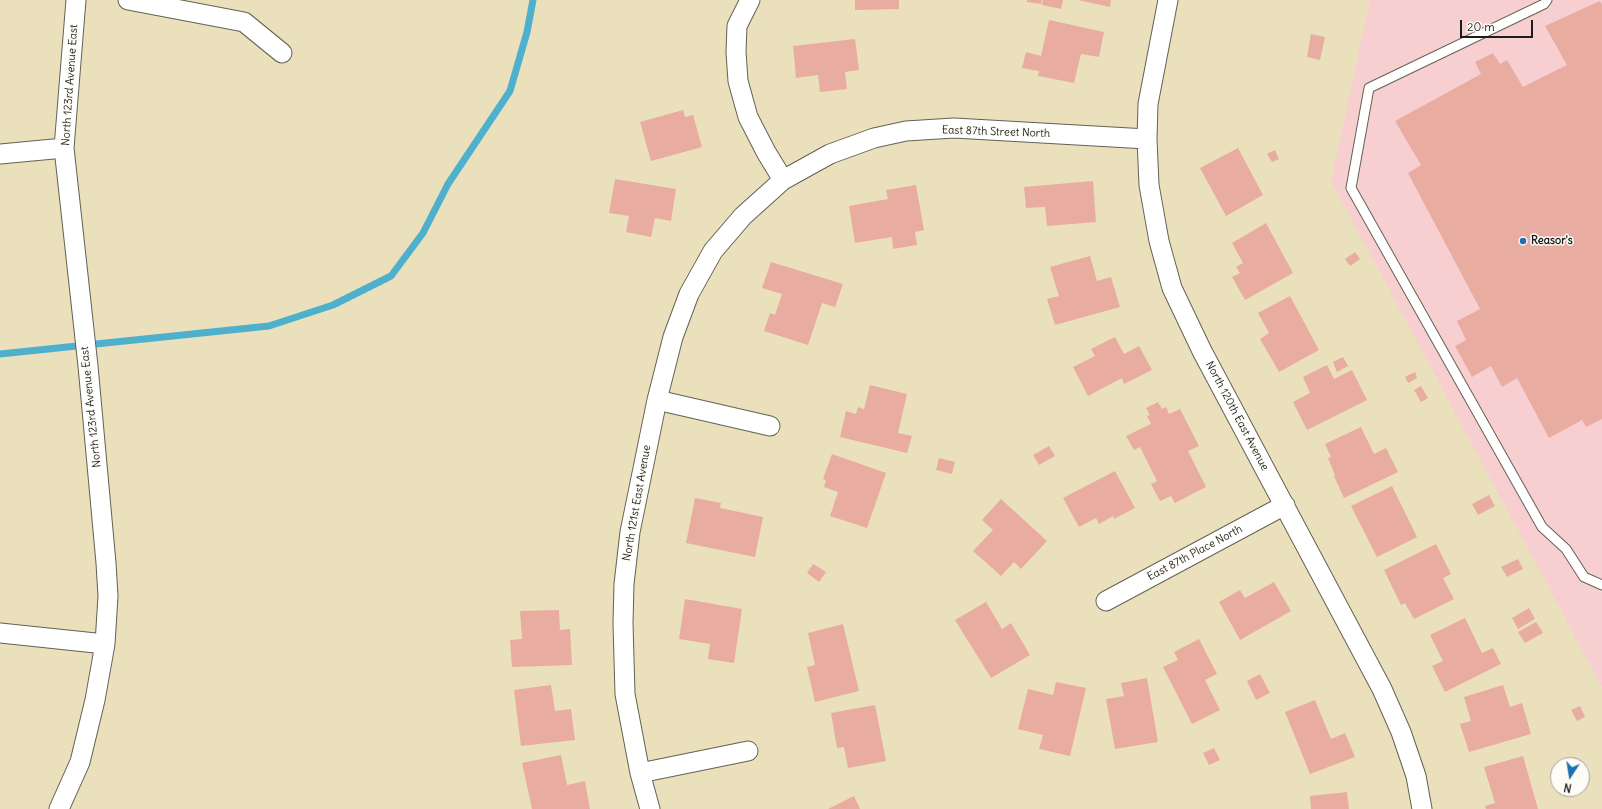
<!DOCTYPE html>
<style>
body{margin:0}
#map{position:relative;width:1602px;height:809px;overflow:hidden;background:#ebe0bc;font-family:Delius,sans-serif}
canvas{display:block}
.north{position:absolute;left:1550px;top:757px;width:40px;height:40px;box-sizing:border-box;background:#fdfcf7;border:1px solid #a3a29f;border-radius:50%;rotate:192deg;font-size:11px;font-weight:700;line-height:16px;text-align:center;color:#1c1c1c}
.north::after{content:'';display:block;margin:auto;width:14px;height:18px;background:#1f6fb2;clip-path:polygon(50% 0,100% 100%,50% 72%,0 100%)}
.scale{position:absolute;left:1460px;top:20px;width:73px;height:18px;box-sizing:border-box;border:2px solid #1c1c1c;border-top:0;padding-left:5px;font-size:12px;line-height:14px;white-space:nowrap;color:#1c1c1c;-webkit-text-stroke:3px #fdfcf7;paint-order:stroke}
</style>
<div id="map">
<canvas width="1602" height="809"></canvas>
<div class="north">N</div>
<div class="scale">20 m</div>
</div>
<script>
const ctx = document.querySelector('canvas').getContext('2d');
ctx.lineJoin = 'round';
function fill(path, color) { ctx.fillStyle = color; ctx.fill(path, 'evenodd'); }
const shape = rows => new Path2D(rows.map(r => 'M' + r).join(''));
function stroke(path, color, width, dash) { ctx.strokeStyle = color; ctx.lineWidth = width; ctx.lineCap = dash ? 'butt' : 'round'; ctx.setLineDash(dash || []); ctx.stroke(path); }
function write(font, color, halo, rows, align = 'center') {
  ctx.font = font + ' Delius,sans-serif'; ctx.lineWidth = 3; ctx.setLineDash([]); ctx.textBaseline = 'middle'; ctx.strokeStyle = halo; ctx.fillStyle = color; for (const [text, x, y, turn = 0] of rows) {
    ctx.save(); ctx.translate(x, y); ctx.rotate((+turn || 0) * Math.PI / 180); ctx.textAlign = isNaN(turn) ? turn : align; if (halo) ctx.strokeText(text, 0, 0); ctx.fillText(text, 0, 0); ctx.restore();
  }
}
const built = shape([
 [1370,0,1602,0,1602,687,1331,181]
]);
const stream = shape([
 [0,354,269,326,333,305,391,276,423,233,448,184,510,91,527,32,533,0]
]);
const building = shape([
 [855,0,899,0,899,9,855,10],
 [1027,0,1042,0,1041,4,1027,2],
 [1043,0,1063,0,1061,9,1042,5],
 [1078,0,1111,0,1110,7],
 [1600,1,1602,5,1602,419,1586,427,1582,420,1549,438,1517,378,1502,387,1491,366,1472,377,1455,346,1466,340,1457,321,1480,309,1408,173,1421,165,1395,121,1481,74,1475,62,1493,53,1500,64,1507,60,1523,87,1567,65,1545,26],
 [1049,20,1104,32,1099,57,1081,54,1074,83,1038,76,1039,71,1022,68,1026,52,1041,56],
 [1311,34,1325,37,1320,60,1307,57],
 [855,39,859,70,845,72,847,89,820,92,818,75,796,78,793,46],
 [683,110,685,117,693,115,702,147,651,161,640,122],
 [1238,148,1263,195,1226,216,1200,168],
 [1275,150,1279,159,1272,162,1267,154],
 [615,179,676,189,671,221,655,218,651,237,626,232,629,216,609,213],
 [1093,181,1096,222,1047,226,1045,207,1026,208,1024,187],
 [916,185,924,230,915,232,917,245,893,249,892,237,855,243,849,206,888,199,886,190],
 [1266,223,1293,273,1245,300,1232,277,1240,273,1236,267,1243,263,1232,243],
 [1355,252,1360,259,1350,266,1345,259],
 [1090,256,1097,281,1111,277,1120,307,1055,325,1047,299,1059,296,1050,267],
 [771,262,843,284,835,307,822,303,808,345,764,331,770,313,775,315,782,294,762,288],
 [1290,296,1319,350,1279,372,1260,339,1269,333,1258,313],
 [1115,337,1124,354,1139,346,1152,370,1124,384,1122,378,1088,396,1073,367,1095,356,1091,349],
 [1343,357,1348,366,1337,372,1333,362],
 [1327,365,1334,379,1352,370,1367,400,1307,430,1293,402,1310,393,1303,377],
 [1415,372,1417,378,1408,383,1405,377],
 [870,385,907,394,898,433,912,436,907,453,840,437,846,411,856,414,858,407,864,409],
 [1421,386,1428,398,1421,402,1414,390],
 [1158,402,1162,409,1166,407,1169,414,1180,409,1199,446,1188,451,1206,487,1175,503,1171,496,1160,501,1151,484,1157,481,1140,447,1134,450,1126,436,1151,424,1147,416,1150,415,1146,408],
 [1361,427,1374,454,1386,448,1398,472,1344,498,1334,476,1335,475,1328,458,1331,457,1325,444],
 [1049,446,1055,456,1039,465,1033,455],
 [832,454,886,473,867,528,830,516,838,492,824,487,826,480,823,479],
 [939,458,955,462,952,474,936,470],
 [1115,471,1135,508,1114,519,1113,516,1099,524,1096,518,1079,527,1063,498],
 [1392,486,1417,537,1377,557,1351,506],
 [1489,495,1495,506,1478,515,1472,504],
 [695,498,721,503,720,508,763,517,755,557,686,543],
 [1001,499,1047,541,1021,569,1014,562,1001,576,973,551,993,530,982,520],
 [1436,544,1451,574,1443,578,1454,599,1414,619,1405,603,1401,605,1384,570],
 [1518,559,1523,569,1507,577,1501,567],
 [813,564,826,572,819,582,807,573],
 [1274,582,1291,611,1240,640,1219,602,1240,590,1245,598],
 [685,599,742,609,734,663,708,659,710,644,679,639],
 [986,602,1002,629,1011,623,1030,655,991,678,955,620],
 [1529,608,1535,619,1518,629,1512,618],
 [559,610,560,630,570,629,572,665,512,667,510,640,522,639,520,611],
 [1465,618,1482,653,1493,648,1501,664,1445,692,1432,666,1443,661,1430,635],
 [1536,622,1543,633,1525,643,1518,632],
 [843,624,859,691,815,702,807,667,815,665,808,633],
 [1199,639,1217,674,1205,680,1220,710,1192,724,1163,667,1178,660,1174,652],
 [1260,674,1270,693,1256,700,1247,681],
 [1147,678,1158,742,1115,749,1106,699,1124,696,1121,683],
 [1056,682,1086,688,1070,756,1039,749,1043,735,1018,729,1028,689,1053,695],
 [551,685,555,711,571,709,575,740,521,746,514,690],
 [1503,685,1510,707,1522,703,1531,734,1469,752,1460,724,1471,721,1464,697],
 [1315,700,1331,739,1345,733,1355,757,1310,774,1285,712],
 [875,705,886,761,848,768,844,747,837,748,831,713],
 [1580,706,1585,717,1577,721,1571,710],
 [1214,748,1220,760,1209,765,1203,753],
 [561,755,567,785,585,781,590,809,532,809,522,763],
 [1523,756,1538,809,1486,809,1485,806,1495,803,1484,767],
 [1347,792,1349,809,1311,809,1310,796],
 [854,796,860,809,828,809]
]);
const lane = shape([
 [1547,0,1544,4,1369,88,1351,188,1542,527,1566,549,1584,577,1602,585]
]);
const street = shape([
 [128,0,244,22,282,53],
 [750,0,737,26,736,52,738,81,748,117,766,152,783,180],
 [1168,0,1148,104,1147,139,1149,185,1159,241,1172,288,1202,351,1382,689,1401,732,1416,776,1422,809],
 [0,154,64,148],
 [657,400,770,426],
 [1106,601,1285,505],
 [0,633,105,644],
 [640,773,748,751],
 [59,809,80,762,95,700,105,644,108,596,106,563,88,366,64,148,76,0],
 [650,809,640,773,625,694,623,623,624,584,630,532,657,400,673,337,689,294,713,251,743,216,783,180,830,154,874,138,906,131,954,128,1147,139]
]);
const markers = [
 [1523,241,4,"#1f6fb2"]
];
const streetNames = [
 ["North 123rd Avenue East",70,85,-86],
 ["East 87th Street North",996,132,2],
 ["North 123rd Avenue East",91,407,-96],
 ["North 120th East Avenue",1237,416,62],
 ["North 121st East Avenue",637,503,-80],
 ["East 87th Place North",1195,553,-28]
];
const poiNames = [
 ["Reasor's",1531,241]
];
fill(built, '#f7cfd0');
stroke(stream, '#4eb0cd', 7);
fill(building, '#e9aca1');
stroke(lane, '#646154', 11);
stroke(street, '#646154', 21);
stroke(lane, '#fff', 9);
stroke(street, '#fff', 19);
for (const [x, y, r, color] of markers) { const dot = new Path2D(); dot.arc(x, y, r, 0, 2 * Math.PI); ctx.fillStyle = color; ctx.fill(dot); stroke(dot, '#fdfcf7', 1.5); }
write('11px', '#1c1c1c', '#fdfcf7', streetNames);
write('bold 11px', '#1c1c1c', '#fdfcf7', poiNames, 'left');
</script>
